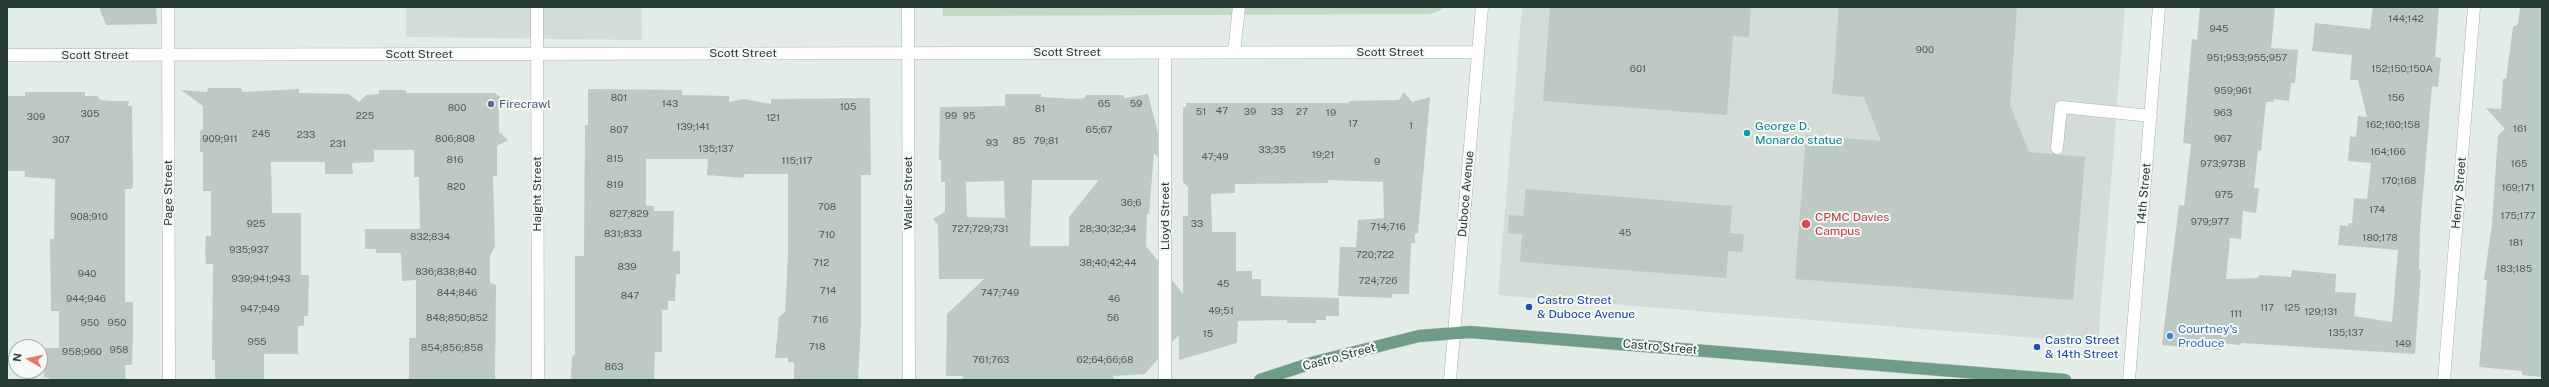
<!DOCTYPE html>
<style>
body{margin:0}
#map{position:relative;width:2549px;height:387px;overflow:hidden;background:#e4ece7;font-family:"Public Sans",sans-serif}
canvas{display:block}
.frame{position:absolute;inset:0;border:8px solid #263c32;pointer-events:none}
.north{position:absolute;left:8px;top:339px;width:40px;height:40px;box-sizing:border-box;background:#f5f9f6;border:1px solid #a2ada8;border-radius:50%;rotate:279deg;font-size:11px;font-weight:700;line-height:16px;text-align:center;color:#263c32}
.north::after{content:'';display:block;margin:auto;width:14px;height:18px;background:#e1786e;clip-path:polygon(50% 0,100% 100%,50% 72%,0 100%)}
</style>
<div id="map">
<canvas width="2549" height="387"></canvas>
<div class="frame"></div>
<div class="north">N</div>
</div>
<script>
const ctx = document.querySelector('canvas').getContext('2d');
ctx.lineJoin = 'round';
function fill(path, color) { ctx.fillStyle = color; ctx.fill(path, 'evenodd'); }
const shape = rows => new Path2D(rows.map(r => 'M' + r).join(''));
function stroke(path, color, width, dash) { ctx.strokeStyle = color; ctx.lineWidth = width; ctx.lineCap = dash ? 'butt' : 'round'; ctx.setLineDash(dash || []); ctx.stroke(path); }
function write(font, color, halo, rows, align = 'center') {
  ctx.font = font + ' "Public Sans",sans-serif'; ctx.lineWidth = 4; ctx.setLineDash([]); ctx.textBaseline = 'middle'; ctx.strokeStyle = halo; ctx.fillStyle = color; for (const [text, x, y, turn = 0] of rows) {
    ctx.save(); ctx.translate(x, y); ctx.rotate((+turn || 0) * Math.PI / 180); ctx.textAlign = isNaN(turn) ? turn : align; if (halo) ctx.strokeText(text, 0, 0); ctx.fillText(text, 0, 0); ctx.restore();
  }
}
const built = shape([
 [406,7,641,7,642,40,406,37],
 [1522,7,2125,7,2098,343,1498,295]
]);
const green = shape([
 [943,7,1445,7,1437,12,1429,14,943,16]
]);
const building = shape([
 [99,7,156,7,157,24,106,25],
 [1550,7,1751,7,1749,37,1733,36,1727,115,1543,101],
 [1839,7,2017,7,2010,105,2029,152,2085,157,2073,300,1795,279,1806,135,1881,141,1864,97,1832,94],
 [2200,7,2275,7,2271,48,2298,50,2295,83,2291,83,2289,101,2274,99,2274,102,2266,102,2261,151,2258,150,2254,188,2259,188,2256,213,2243,211,2241,239,2230,238,2226,279,2257,278,2260,275,2291,277,2292,270,2336,274,2335,292,2356,293,2354,316,2392,322,2398,250,2338,245,2340,225,2348,226,2349,223,2352,223,2354,198,2367,199,2371,163,2348,161,2350,136,2356,137,2358,116,2367,117,2358,80,2350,80,2352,55,2312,51,2315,23,2370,29,2373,7,2439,7,2435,57,2441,58,2438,87,2432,86,2420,229,2419,270,2421,270,2415,354,2242,343,2239,345,2221,343,2220,350,2162,345,2179,205,2184,206,2191,144,2183,143,2192,39,2197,40],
 [2520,7,2542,7,2542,377,2522,375,2522,371,2479,367,2487,280,2484,280,2492,224,2498,135,2505,129,2486,108,2501,109,2503,79,2506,79,2513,27,2518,24],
 [208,88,241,88,243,92,299,89,299,93,349,94,359,102,366,95,379,94,379,90,406,90,406,93,495,93,507,103,499,109,499,132,508,140,497,146,497,176,493,176,495,246,490,256,490,283,496,285,495,380,409,380,409,338,416,338,416,280,402,281,401,253,376,253,376,249,365,249,365,229,420,229,419,177,414,177,414,150,374,150,374,162,352,163,353,174,325,174,325,162,271,162,272,213,301,213,301,275,309,275,308,316,304,316,304,326,298,326,298,354,264,354,264,380,215,380,215,360,212,360,213,264,206,264,205,249,206,236,211,236,211,191,203,191,203,153,200,151,200,131,203,129,203,106,181,90,207,92],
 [588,89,682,90,682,95,729,96,729,102,744,99,771,104,771,99,870,98,871,175,861,175,861,323,858,380,794,380,794,362,788,362,788,358,775,358,779,317,785,312,788,256,788,174,745,174,743,178,707,175,708,159,646,159,646,206,654,206,654,211,674,211,673,251,680,251,680,274,676,274,675,301,668,301,668,310,662,310,662,352,655,352,654,380,571,380,572,357,575,354,575,256,584,256,585,125,588,125],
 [25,92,85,92,85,96,97,96,100,100,109,101,129,101,128,106,132,106,133,187,131,189,125,189,125,302,133,302,133,331,132,365,125,365,126,380,49,380,49,378,44,377,45,348,59,348,59,311,51,311,50,239,54,239,55,179,25,177,25,171,7,171,8,96,25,96],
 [1404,92,1412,102,1430,97,1418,233,1415,234,1415,243,1411,243,1409,294,1392,294,1392,298,1338,296,1340,247,1356,247,1358,220,1384,218,1383,182,1328,180,1328,183,1235,184,1235,193,1211,194,1212,232,1236,232,1236,271,1252,271,1252,279,1261,279,1261,296,1339,298,1339,316,1326,316,1326,320,1316,320,1316,323,1287,323,1287,320,1238,321,1237,343,1179,360,1179,335,1172,342,1172,280,1183,294,1183,216,1188,216,1188,187,1183,182,1183,107,1186,107,1186,103,1349,103,1349,101,1399,100],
 [1005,94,1041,94,1041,97,1075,99,1085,98,1086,95,1123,95,1125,98,1148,94,1158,133,1158,157,1154,153,1149,214,1147,214,1146,246,1158,261,1158,359,1145,374,1113,376,1115,380,962,380,963,376,946,376,947,314,984,279,939,279,938,225,933,219,945,212,945,182,941,182,941,160,939,160,940,107,1005,106],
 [1032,180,1099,180,1069,217,1069,246,1030,246],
 [1004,181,1005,218,967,217,966,182],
 [1526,189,1732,206,1730,233,1744,234,1742,252,1728,251,1726,278,1520,262,1522,234,1508,233,1509,215,1523,216]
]);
const minor = shape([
 [168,7,169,380],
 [537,7,538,380],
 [908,7,909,380],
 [1234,52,1239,7],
 [1165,53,1165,380],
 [7,55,1478,52],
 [2057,148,2061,107,2151,116],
 [1450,380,1482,7],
 [2129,380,2159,7],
 [2444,380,2474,7]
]);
const major = shape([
 [1260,380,1315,362,1419,336,1470,332,2065,380]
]);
const markers = [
 [491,104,4,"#5c6f8a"],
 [1747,133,4,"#0f9aa8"],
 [1806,224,5,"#e0444e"],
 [1529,307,4,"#1a4fb4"],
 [2170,336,4,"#3f7fe0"],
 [2037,347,4,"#1a4fb4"]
];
const numberNames = [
 ["144;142",2406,19],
 ["945",2219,29],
 ["900",1925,50],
 ["951;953;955;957",2247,58],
 ["601",1638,69],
 ["152;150;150A",2402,69],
 ["959;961",2233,91],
 ["801",619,98],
 ["156",2396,98],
 ["143",670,104],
 ["65",1104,104],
 ["59",1136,104],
 ["105",848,107],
 ["800",457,108],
 ["81",1040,109],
 ["47",1222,111],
 ["51",1201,112],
 ["39",1250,112],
 ["33",1277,112],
 ["27",1302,112],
 ["19",1331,113],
 ["963",2223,113],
 ["305",90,114],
 ["225",365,116],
 ["99",951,116],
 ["95",969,116],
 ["309",36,117],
 ["121",773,118],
 ["17",1353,124],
 ["162;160;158",2393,125],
 ["1",1411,126],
 ["139;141",693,127],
 ["161",2520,129],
 ["807",619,130],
 ["65;67",1099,130],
 ["245",261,134],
 ["233",306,135],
 ["909;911",220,139],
 ["806;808",455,139],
 ["967",2223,139],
 ["307",61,140],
 ["85",1019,141],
 ["79;81",1046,141],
 ["93",992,143],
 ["231",338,144],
 ["135;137",716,149],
 ["33;35",1272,150],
 ["164;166",2388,152],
 ["19;21",1323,155],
 ["47;49",1215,157],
 ["815",615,159],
 ["816",455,160],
 ["115;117",797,161],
 ["9",1377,162],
 ["973;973B",2223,164],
 ["165",2519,164],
 ["170;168",2399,181],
 ["819",615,185],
 ["820",456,187],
 ["169;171",2518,188],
 ["975",2224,195],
 ["36;6",1131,203],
 ["708",827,207],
 ["174",2377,210],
 ["827;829",629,214],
 ["175;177",2518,216],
 ["908;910",89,217],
 ["979;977",2210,222],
 ["925",256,224],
 ["33",1197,224],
 ["714;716",1388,227],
 ["727;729;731",980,229],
 ["28;30;32;34",1108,229],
 ["45",1625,233],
 ["831;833",623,234],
 ["710",827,235],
 ["832;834",430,237],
 ["180;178",2380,238],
 ["181",2516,243],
 ["935;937",249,250],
 ["720;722",1375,255],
 ["712",821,263],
 ["38;40;42;44",1108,263],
 ["839",627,267],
 ["183;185",2514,269],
 ["836;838;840",446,272],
 ["940",87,274],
 ["939;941;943",261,279],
 ["724;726",1378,281],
 ["45",1223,284],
 ["714",828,291],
 ["844;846",457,293],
 ["747;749",1000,293],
 ["847",630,296],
 ["944;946",86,299],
 ["46",1114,299],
 ["117",2267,308],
 ["125",2292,308],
 ["947;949",260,309],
 ["49;51",1221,311],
 ["129;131",2321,312],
 ["111",2236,314],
 ["848;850;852",457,318],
 ["56",1113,318],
 ["716",820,320],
 ["950",90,323],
 ["950",117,323],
 ["135;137",2346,333],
 ["15",1208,334],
 ["955",257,342],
 ["149",2403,344],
 ["718",817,347],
 ["854;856;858",452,348],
 ["958",119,350],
 ["958;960",82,352],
 ["761;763",991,360],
 ["62;64;66;68",1105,360],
 ["863",614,367]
];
const streetNames = [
 ["Scott Street",1067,52],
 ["Scott Street",1390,52],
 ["Scott Street",743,53],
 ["Scott Street",419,54],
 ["Scott Street",95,55],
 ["Page Street",168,193,-90],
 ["Waller Street",908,193,-90],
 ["Henry Street",2459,193,-85],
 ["Haight Street",537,194,-90],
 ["Duboce Avenue",1466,194,-85],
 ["14th Street",2144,194,-85],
 ["Lloyd Street",1165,216,-90],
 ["Castro Street",1660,347,5],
 ["Castro Street",1339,357,-15]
];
const serviceNames = [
 ["Firecrawl",499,104]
];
const cultureNames = [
 ["George D.",1755,126],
 ["Monardo statue",1755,140]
];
const healthNames = [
 ["CPMC Davies",1815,217],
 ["Campus",1815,231]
];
const transitNames = [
 ["Castro Street",1537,300],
 ["& Duboce Avenue",1537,314],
 ["Castro Street",2045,340],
 ["& 14th Street",2045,354]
];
const shopNames = [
 ["Courtney's",2178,329],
 ["Produce",2178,343]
];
fill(built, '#d3dcd6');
fill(green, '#c0dac3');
fill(building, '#bdc9c3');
stroke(minor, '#a7b4ad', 13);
stroke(major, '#c2c8c6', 13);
stroke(minor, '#fff', 12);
stroke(major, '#6f9c89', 12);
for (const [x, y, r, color] of markers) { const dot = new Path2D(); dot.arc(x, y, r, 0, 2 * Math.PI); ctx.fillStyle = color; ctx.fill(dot); stroke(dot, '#f5f9f6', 1.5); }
write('10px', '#4c5f56', null, numberNames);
write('12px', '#263c32', '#f5f9f6', streetNames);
write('12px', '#4e5e75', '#f5f9f6', serviceNames, 'left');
write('12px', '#0d838f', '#f5f9f6', cultureNames, 'left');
write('12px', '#be3a42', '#f5f9f6', healthNames, 'left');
write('12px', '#164399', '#f5f9f6', transitNames, 'left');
write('12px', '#366cbe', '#f5f9f6', shopNames, 'left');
</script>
